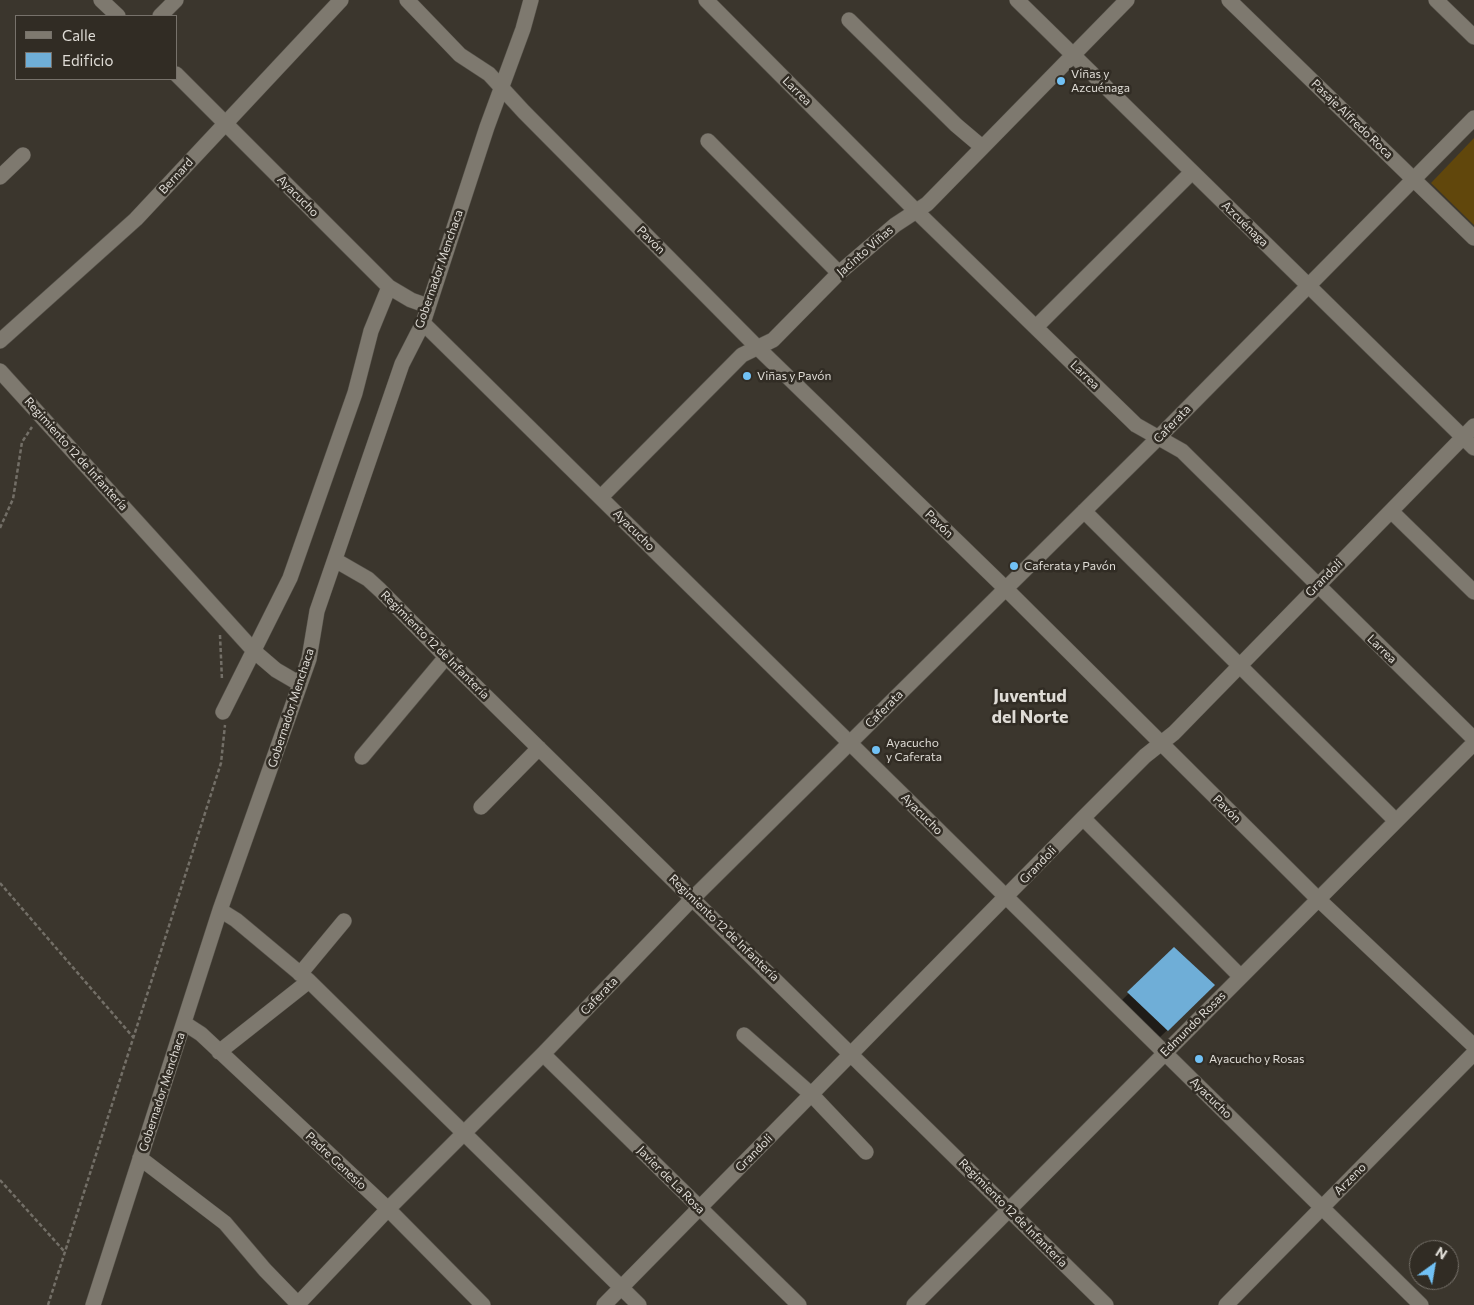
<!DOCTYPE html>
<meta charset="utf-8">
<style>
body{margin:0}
#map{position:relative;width:1474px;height:1305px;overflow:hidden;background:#3b362d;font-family:Commissioner,sans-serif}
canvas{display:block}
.legend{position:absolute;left:15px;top:15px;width:162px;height:65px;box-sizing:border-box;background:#312c24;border:1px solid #77726b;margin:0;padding:6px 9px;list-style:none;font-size:15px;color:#dfdcd6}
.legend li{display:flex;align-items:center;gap:10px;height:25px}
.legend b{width:25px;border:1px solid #77726b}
.north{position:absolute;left:1409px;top:1240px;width:50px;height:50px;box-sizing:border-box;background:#312c24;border:1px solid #77726b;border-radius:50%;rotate:32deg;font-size:14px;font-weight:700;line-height:20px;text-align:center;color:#dfdcd6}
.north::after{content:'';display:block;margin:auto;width:18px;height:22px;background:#71c1f5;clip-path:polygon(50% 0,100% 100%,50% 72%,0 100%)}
</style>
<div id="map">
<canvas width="1474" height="1305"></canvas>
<ul class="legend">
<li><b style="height:6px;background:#7e796f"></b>Calle</li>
<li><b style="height:14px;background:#6faed7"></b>Edificio</li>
</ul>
<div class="north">N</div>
</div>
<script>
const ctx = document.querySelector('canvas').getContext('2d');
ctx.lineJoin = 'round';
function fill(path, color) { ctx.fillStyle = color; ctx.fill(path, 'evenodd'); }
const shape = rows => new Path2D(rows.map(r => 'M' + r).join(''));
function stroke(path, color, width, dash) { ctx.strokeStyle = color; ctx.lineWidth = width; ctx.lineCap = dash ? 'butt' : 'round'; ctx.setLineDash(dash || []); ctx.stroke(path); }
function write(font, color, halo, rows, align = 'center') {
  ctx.font = font + ' Commissioner,sans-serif'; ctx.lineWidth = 5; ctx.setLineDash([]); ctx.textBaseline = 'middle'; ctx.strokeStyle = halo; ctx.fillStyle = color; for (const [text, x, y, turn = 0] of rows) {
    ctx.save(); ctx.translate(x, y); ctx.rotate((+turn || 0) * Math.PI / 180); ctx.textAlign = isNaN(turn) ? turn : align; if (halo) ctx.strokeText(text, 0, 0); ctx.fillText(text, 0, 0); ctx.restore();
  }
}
const green = shape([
 [1474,138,1474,225,1431,183]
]);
const shadow = shape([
 [1174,949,1213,986,1158,1039,1119,1003]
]);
const building = shape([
 [1174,947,1215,985,1168,1031,1127,992]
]);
const path = shape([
 [0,528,13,499,22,442,32,427],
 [220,635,222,680],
 [0,883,133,1037],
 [0,1180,64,1251],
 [48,1305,221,763,225,725]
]);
const minor = shape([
 [101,0,118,16],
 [407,0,460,55,489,74,524,112,757,347,1005,588,1317,898,1474,1046],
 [706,0,916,211,1136,425,1182,451,1474,739],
 [1017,0,1474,448],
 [1229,0,1474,238],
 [1436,0,1474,37],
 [160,16,176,0],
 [849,20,956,125,982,147],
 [176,74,389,287,411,300,428,306],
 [708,141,839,273],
 [0,177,23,155],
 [423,323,1421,1305],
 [1036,327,1192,172],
 [0,341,136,219,341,0],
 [0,371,255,652,276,670,300,684],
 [601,497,742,355,773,340,839,273,895,225,927,204,1127,0],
 [1084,511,1396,821],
 [1391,511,1474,592],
 [335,560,368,579,380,590,446,657,1106,1305],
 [223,712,290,578,355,393,371,331,389,287],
 [362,757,446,657],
 [481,807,539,748],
 [1083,818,1240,976],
 [220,910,236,920,309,981,639,1305],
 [300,974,344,921],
 [184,1023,201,1034,388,1209,483,1305],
 [744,1035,812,1095,866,1152],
 [219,1052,309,981],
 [543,1054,799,1305],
 [140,1158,225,1223,265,1270,299,1305],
 [298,1304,388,1209,543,1054,693,898,1158,438,1474,118],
 [93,1305,220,910,309,659,317,611,402,364,423,323,487,127,523,29,531,0],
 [604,1305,1083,818,1145,756,1174,733,1474,426],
 [914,1305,1474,743],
 [1226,1305,1474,1053]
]);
const markers = [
 [1061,81,5,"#71c1f5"],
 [747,376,5,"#71c1f5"],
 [1014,566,5,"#71c1f5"],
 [876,750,5,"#71c1f5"],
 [1199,1059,5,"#71c1f5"]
];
const poiNames = [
 ["Viñas y",1071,74],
 ["Azcuénaga",1071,88],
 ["Viñas y Pavón",757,376],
 ["Caferata y Pavón",1024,566],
 ["Ayacucho",886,743],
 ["y Caferata",886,757],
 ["Ayacucho y Rosas",1209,1059]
];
const streetNames = [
 ["Larrea",797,91,45],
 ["Pasaje Alfredo Roca",1352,119,44],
 ["Bernard",176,176,-47],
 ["Ayacucho",298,196,45],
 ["Azcuénaga",1245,224,44],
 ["Pavón",651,240,45],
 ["Jacinto Viñas",865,251,-41],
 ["Gobernador Menchaca",439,269,-71],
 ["Larrea",1085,375,44],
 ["Caferata",1172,424,-46],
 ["Regimiento 12 de Infantería",76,454,48],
 ["Pavón",939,524,44],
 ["Ayacucho",634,530,45],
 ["Grandoli",1324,578,-45],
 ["Regimiento 12 de Infantería",435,645,45],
 ["Larrea",1382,649,44],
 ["Gobernador Menchaca",291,708,-72],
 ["Caferata",884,709,-45],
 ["Pavón",1227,809,45],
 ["Ayacucho",922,814,45],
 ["Grandoli",1038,865,-46],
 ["Regimiento 12 de Infantería",724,928,44],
 ["Caferata",599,996,-46],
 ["Edmundo Rosas",1193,1024,-45],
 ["Gobernador Menchaca",162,1092,-72],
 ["Ayacucho",1211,1098,44],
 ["Grandoli",754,1153,-45],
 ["Padre Genesio",336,1161,43],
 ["Arzeno",1350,1179,-45],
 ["Javier de La Rosa",671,1180,45],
 ["Regimiento 12 de Infantería",1013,1213,45]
];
const districtNames = [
 ["Juventud",1030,696],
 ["del Norte",1030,717]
];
fill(green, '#61470c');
fill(shadow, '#0007');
fill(building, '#6faed7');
stroke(minor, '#57534b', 16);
stroke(path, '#736f67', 2.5, [4, 2.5]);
stroke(minor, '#7e796f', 15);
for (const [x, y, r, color] of markers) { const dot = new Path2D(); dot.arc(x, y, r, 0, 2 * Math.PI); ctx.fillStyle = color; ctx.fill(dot); stroke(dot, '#312c24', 2); }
write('12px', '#dfdcd6', '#312c24', poiNames, 'left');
write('12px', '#dfdcd6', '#312c24', streetNames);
write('bold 18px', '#dfdcd6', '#312c24', districtNames);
</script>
